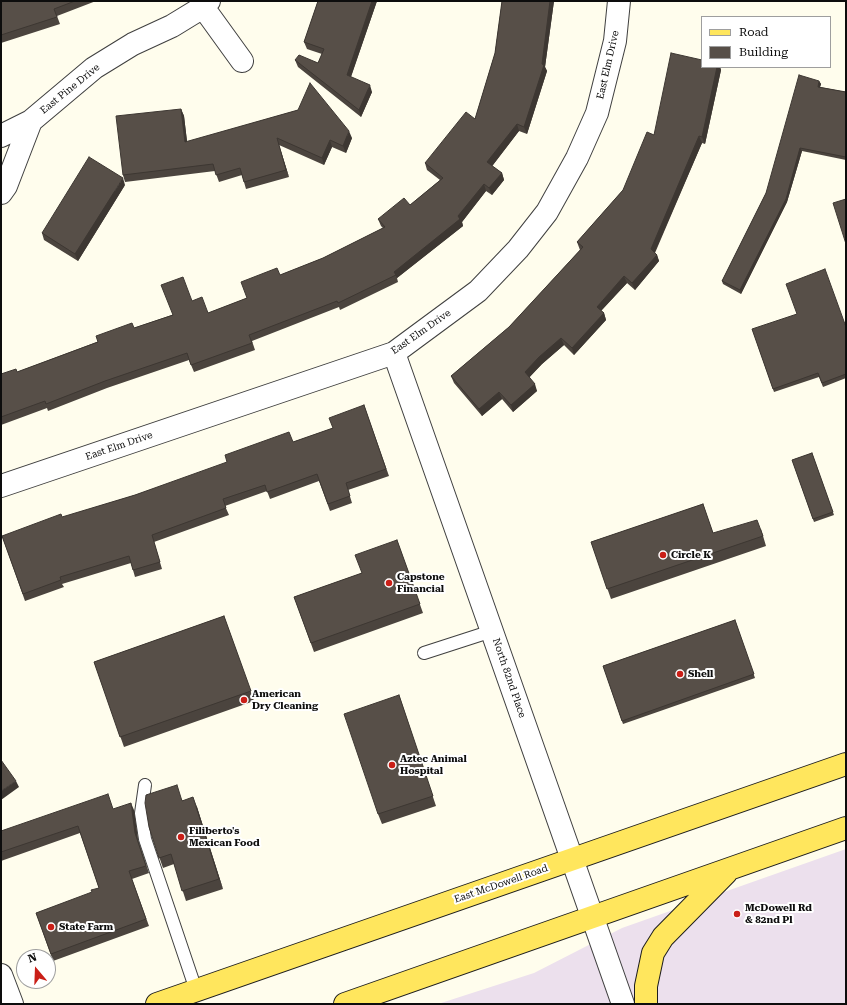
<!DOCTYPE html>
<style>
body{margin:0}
#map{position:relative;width:847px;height:1005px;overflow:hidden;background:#fffded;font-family:"Roboto Serif",serif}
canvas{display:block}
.frame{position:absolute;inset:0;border:2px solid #0d0d0d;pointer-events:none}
.legend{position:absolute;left:701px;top:16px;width:130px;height:52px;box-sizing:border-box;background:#fff;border:1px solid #9e9e9e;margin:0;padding:5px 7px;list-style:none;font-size:12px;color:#0d0d0d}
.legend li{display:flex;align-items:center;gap:8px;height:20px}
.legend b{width:20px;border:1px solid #9e9e9e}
.north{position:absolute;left:16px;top:949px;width:40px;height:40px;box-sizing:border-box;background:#fff;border:1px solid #9e9e9e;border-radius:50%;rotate:341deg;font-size:11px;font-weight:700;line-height:16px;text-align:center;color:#0d0d0d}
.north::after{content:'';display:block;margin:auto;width:14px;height:18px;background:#ca1f17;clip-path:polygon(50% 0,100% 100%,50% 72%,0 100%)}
</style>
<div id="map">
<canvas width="847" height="1005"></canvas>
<div class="frame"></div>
<ul class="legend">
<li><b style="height:5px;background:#ffe65d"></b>Road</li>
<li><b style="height:11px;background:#574f48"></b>Building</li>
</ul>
<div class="north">N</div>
</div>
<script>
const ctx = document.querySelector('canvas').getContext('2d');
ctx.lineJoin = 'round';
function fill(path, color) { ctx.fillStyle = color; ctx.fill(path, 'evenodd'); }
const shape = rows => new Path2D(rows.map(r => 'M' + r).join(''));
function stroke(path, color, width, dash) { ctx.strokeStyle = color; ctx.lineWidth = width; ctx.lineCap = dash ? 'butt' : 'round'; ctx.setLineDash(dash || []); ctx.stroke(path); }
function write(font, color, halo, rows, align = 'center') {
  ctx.font = font + ' "Roboto Serif",serif'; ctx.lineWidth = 4; ctx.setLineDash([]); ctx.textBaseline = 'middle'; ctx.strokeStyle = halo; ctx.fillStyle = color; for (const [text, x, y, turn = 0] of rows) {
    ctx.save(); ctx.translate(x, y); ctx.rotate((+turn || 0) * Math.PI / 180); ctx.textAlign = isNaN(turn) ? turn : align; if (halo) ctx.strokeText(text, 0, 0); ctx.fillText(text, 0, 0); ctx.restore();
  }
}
const industrial = shape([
 [846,849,846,1004,438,1004,534,973,622,928]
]);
const lane = shape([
 [424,653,492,631],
 [145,785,141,813,145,839,196,990]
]);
const street = shape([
 [203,7,242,61],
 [1,136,31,121,94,68,133,44,172,26,203,7,209,1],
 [1,193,6,186,31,121],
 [394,353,623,1004],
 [1,486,394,353,478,291,518,249,547,212,577,158,597,113,615,41,619,1],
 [1,975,12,1004]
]);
const primary = shape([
 [157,1004,846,764],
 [345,1004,846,828],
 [646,1004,646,986,653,953,663,937,726,873]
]);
const wall = shape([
 [1,1,96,1,57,16,60,24,1,43],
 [318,1,377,1,351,77,372,92,361,117,298,67,295,60,318,63,322,54,307,49,304,42],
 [502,1,554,1,545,67,547,71,527,134,519,131,492,166,502,173,504,180,492,195,486,191,462,222,463,226,397,278,398,282,340,310,339,307,252,341,255,350,194,372,189,360,107,388,48,411,47,408,1,425,1,374,17,372,134,328,172,315,192,301,208,313,247,298,280,275,323,258,383,228,381,226,378,219,410,205,440,180,427,170,425,163,475,119,495,53],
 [702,67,720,67,721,70,705,144,702,143,655,253,657,255,659,261,635,290,627,283,601,311,604,313,606,320,574,355,564,345,542,364,529,377,537,391,513,412,502,399,482,416,454,383,451,376,509,327,580,250,577,242,623,190,654,135],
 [819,81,821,84,820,87,846,92,846,160,802,151,787,202,741,294,723,284,722,281,766,193],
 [181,109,184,116,187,142,298,110,352,138,346,153,332,147,324,165,279,145,289,177,246,189,242,175,219,182,215,171,125,182,123,175],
 [125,185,78,261,44,240,42,233],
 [846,327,846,378,823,387,819,377,774,392,752,329],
 [364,405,389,476,348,490,352,503,330,511,319,481,270,499,267,491,225,506,229,515,154,542,162,569,135,577,131,563,62,584,64,587,25,601,2,536,135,495,293,442,333,428],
 [812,453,834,515,814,522,792,460],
 [703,504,713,533,761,529,766,546,611,599,591,542],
 [397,540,423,613,314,652,294,597,362,573],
 [224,616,254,701,124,747,94,662],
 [735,620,755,678,623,724,603,666],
 [399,695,436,806,382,824,378,814],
 [183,800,197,807,223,889,186,901,174,864,163,868,149,827],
 [113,809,134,810,138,840,149,873,132,879,149,926,53,961,36,913,92,893,99,888,80,833,1,861,1,831]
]);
const shadedWall = shape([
 [372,1,377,1,349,82,347,75],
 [550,1,554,1,545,67,547,71,527,134,524,127,542,64],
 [717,67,720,67,721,70,705,144,702,137],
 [819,81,821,84,819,90,818,87],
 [370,85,372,92,361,117,359,110],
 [181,109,184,116,188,149,185,142],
 [517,124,519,131,490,169,487,162],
 [349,131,352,138,346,153,343,146],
 [699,136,702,143,653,256,651,249],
 [277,138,279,145,289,177,286,170],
 [330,140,332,147,324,165,322,158],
 [800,148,802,151,787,202,741,294,740,290],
 [502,173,504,180,492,195,489,188],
 [123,178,125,185,78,261,75,254],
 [484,184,486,191,462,222,463,226,397,278,394,272,458,216],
 [657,255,659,261,635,290,632,283],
 [624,276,627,283,599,313,597,307],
 [604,313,606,320,574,355,572,348],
 [561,338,564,345,542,364,528,379,525,372,539,357],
 [535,384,537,391,513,412,511,405],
 [499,392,502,399,482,416,479,409],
 [16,781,19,787,1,800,1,791],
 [193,797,197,807,223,889,219,879],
 [131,803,134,810,138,840,149,873,135,833]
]);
const building = shape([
 [1,1,75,1,54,9,57,17,1,35,1,1],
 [318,1,372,1,347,75,370,85,359,110,295,60,299,55,318,63,324,49,304,42,318,1],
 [502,1,550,1,542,64,544,65,524,127,517,124,487,162,502,173,489,188,484,184,458,216,460,219,394,272,396,275,338,303,337,301,249,335,252,343,191,365,187,353,105,381,46,404,45,401,1,417,1,374,16,369,17,372,98,342,96,336,132,323,134,328,173,315,161,285,183,277,192,301,202,297,208,313,247,298,241,282,277,268,280,275,323,258,385,227,378,219,404,198,410,205,443,178,425,163,466,112,475,119,495,53,502,1],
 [671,53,702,60,702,67,717,67,702,137,699,136,651,249,657,255,632,283,624,276,597,307,604,313,572,348,561,338,539,357,525,372,535,384,511,405,499,392,479,409,451,376,509,327,583,247,577,242,623,190,647,132,654,135,671,53],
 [799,75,819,81,818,87,846,92,846,157,800,148,786,199,740,290,722,281,766,193,799,75],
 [310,83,349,131,343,146,330,140,322,158,277,138,286,170,244,182,240,168,216,175,213,164,123,175,116,116,181,109,185,142,298,110,310,83],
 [89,157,123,178,75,254,42,233,89,157],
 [846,199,846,244,833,203,846,199],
 [825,269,846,327,846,374,822,383,818,373,773,389,752,329,797,314,786,284,825,269],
 [364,405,386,469,346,483,350,496,328,504,317,474,267,492,265,485,223,499,226,508,152,535,160,562,133,570,129,556,60,577,61,580,23,594,2,536,61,514,62,517,135,495,227,462,225,455,289,432,293,442,333,428,329,418,364,405],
 [812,453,833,512,813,519,792,460,812,453],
 [703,504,713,533,757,520,763,536,607,589,591,542,703,504],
 [397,540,420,604,311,643,294,597,362,573,355,555,397,540],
 [224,616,251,691,120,737,94,662,224,616],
 [735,620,754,674,622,721,603,666,735,620],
 [399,695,433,796,378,814,344,714,399,695],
 [1,760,16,781,1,791,1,760],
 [177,785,182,801,193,797,219,879,182,891,171,854,159,858,149,827,145,803,146,795,177,785],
 [108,794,113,809,131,803,135,833,146,866,129,871,146,919,51,954,36,913,92,892,91,890,99,888,78,826,1,852,1,831,108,794]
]);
const markers = [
 [663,555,4,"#ca1f17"],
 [389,583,4,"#ca1f17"],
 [680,674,4,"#ca1f17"],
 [244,700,4,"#ca1f17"],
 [392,765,4,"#ca1f17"],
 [181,837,4,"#ca1f17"],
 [737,914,4,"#ca1f17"],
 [51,927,4,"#ca1f17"]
];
const streetNames = [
 ["East Elm Drive",608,65,-77],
 ["East Pine Drive",70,89,-39],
 ["East Elm Drive",421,332,-35],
 ["East Elm Drive",119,446,-19],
 ["North 82nd Place",509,678,71],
 ["East McDowell Road",501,884,-19]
];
const poiNames = [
 ["Circle K",671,555],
 ["Capstone",397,577],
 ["Financial",397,589],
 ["Shell",688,674],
 ["American",252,694],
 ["Dry Cleaning",252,706],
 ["Aztec Animal",400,759],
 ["Hospital",400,771],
 ["Filiberto's",189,831],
 ["Mexican Food",189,843],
 ["McDowell Rd",745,908],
 ["& 82nd Pl",745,920],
 ["State Farm",59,927]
];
fill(industrial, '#ece0ed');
stroke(lane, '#404040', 14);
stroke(street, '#404040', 24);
stroke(primary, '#1e1e1e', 24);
stroke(lane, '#fff', 12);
stroke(street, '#fff', 22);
stroke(primary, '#ffe65d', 22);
fill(wall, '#4b443e');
fill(shadedWall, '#3d3732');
fill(building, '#574f48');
stroke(building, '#3d3732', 1);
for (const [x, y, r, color] of markers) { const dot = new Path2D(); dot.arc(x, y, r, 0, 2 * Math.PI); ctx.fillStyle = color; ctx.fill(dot); stroke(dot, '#fff', 1.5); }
write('10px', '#0d0d0d', '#fff', streetNames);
write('bold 10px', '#0d0d0d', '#fff', poiNames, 'left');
</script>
